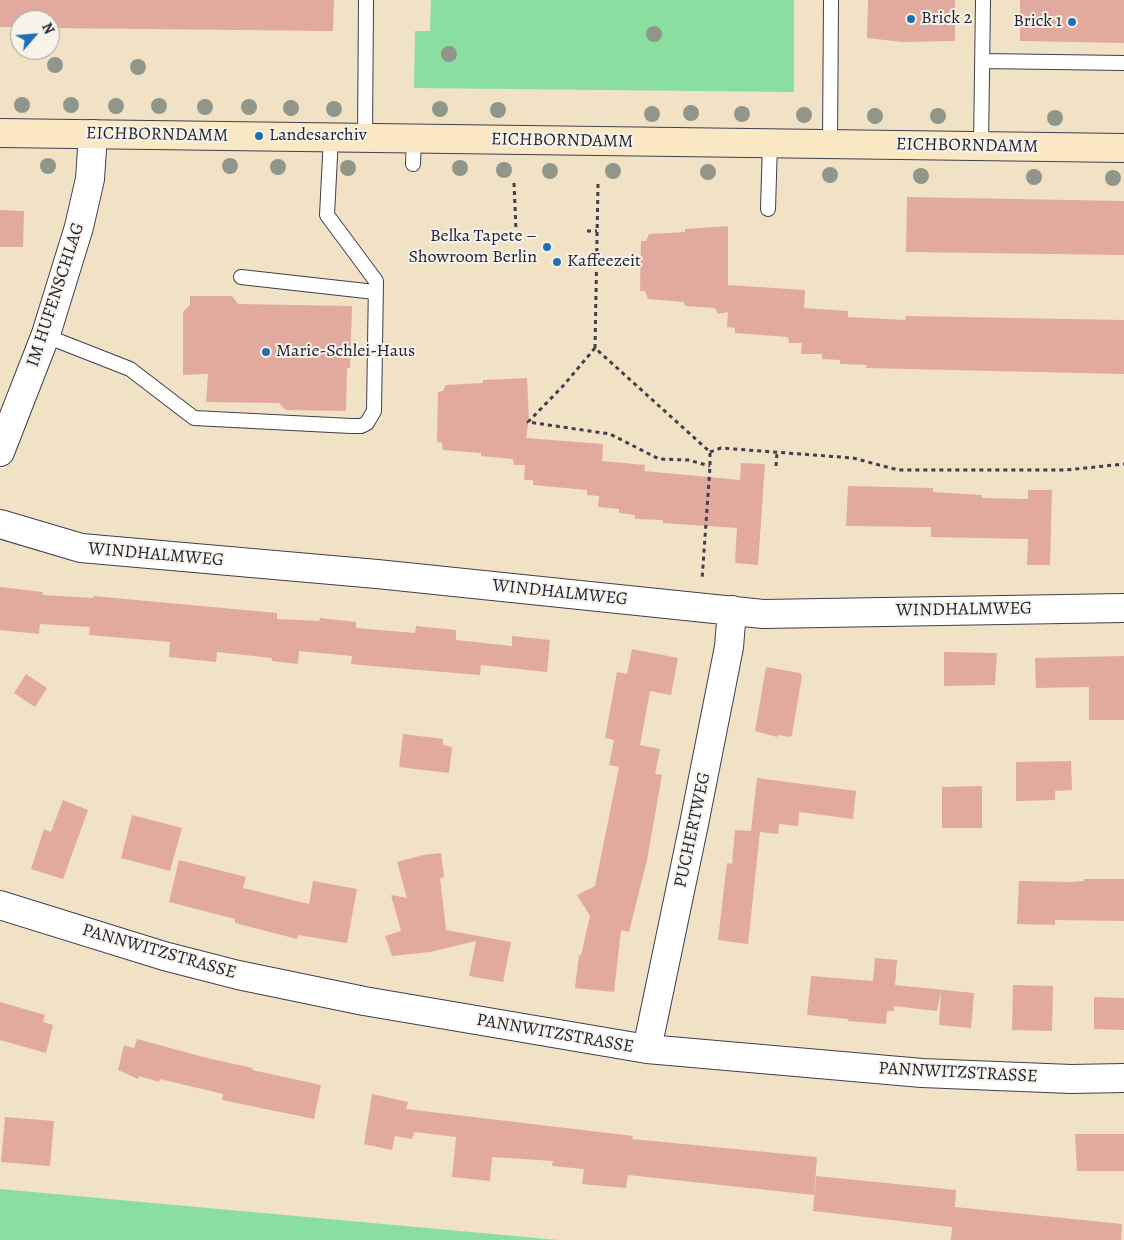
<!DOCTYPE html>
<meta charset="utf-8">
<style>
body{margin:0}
#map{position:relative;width:1124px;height:1240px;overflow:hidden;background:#f1e2c6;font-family:Alegreya,serif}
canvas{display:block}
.north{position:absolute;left:10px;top:10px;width:50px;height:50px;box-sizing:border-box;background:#f7f3e8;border:1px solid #a29fa3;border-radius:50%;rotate:63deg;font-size:14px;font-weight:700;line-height:20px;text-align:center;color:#22223b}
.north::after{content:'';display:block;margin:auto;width:18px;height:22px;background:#1f6fb2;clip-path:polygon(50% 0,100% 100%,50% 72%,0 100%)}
</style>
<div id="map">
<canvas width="1124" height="1240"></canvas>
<div class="north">N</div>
</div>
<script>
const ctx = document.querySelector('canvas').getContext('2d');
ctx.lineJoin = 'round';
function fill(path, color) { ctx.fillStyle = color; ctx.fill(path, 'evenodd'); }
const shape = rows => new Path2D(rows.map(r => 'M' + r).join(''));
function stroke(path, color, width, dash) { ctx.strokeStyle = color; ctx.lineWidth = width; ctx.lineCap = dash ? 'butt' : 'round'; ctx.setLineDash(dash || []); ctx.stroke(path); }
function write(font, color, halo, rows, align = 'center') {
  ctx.font = font + ' Alegreya,serif'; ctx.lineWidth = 4; ctx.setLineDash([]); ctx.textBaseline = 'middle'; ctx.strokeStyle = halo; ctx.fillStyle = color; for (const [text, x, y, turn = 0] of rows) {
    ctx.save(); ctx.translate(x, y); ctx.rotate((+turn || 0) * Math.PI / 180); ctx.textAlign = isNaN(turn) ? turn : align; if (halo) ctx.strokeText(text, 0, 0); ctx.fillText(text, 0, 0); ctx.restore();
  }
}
const green = shape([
 [431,0,794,0,794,92,414,88,415,31,430,31],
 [0,1189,558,1240,0,1240]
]);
const building = shape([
 [0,0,334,0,333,31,50,28,50,20,20,20,20,27,0,27],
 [868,0,955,0,955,41,902,42,867,38],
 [1020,0,1124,0,1124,43,1020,41],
 [907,197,1124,201,1124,255,906,252],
 [0,210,24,211,23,247,0,247],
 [728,226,728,285,805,290,804,308,848,311,848,317,905,320,906,316,1124,320,1124,374,866,368,867,365,840,364,840,360,822,359,822,354,801,354,802,343,789,343,788,337,735,333,735,328,727,327,728,312,718,314,715,308,685,306,684,302,648,299,645,291,640,291,641,241,646,241,649,234,685,232,685,229],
 [190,296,232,296,238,304,352,306,350,368,347,368,346,411,286,410,279,403,206,402,208,374,183,375,183,312,190,305],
 [527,378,529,420,526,438,603,444,602,461,645,465,644,471,740,480,741,463,765,464,758,565,735,563,737,528,663,523,663,520,635,519,635,515,619,513,619,509,598,507,599,496,587,495,587,490,533,485,533,480,524,480,525,465,514,465,513,459,481,456,481,453,443,450,442,443,437,442,438,392,443,391,446,385,483,383,483,380],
 [848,486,933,488,933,492,982,495,982,498,1028,499,1028,490,1052,490,1050,565,1027,565,1028,539,931,537,931,527,846,526],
 [0,587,43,592,42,595,93,598,93,596,277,613,277,619,319,621,320,618,356,622,356,628,415,633,416,626,456,630,456,640,512,646,512,636,550,640,547,672,481,665,480,675,383,667,351,664,352,656,299,651,298,664,272,661,272,658,217,652,216,662,169,657,170,642,89,635,90,627,40,624,39,634,0,630],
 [632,649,678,658,671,695,650,691,640,745,660,749,655,774,662,775,647,860,629,932,621,930,614,992,575,988,579,955,581,955,590,916,577,895,595,886,619,767,609,765,614,740,605,738,617,672,627,674],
 [944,652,997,653,995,685,944,686],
 [1124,656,1124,720,1089,720,1089,687,1036,688,1035,658],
 [766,667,800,673,802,676,792,735,790,737,778,735,777,737,755,731],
 [26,674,47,688,35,707,14,693],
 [403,734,443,739,443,745,452,747,449,773,399,767],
 [1071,761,1072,790,1055,791,1055,800,1016,801,1016,762],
 [757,778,856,791,853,819,799,812,798,826,779,824,778,834,760,832,748,944,718,940,727,863,732,864,735,830,751,831],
 [982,786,982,828,942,828,942,787],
 [63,800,88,810,63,879,31,869,44,829,51,832],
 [132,815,182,828,170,871,121,858],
 [441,853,444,877,440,878,446,930,511,942,503,982,469,976,476,941,430,952,392,956,385,936,401,931,391,895,407,898,397,862,423,855],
 [179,860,246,877,243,888,309,904,313,881,357,889,347,943,298,935,297,939,235,923,235,919,169,902],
 [1084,879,1124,879,1124,921,1055,920,1055,925,1017,924,1019,881,1071,882,1084,881],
 [875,958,897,960,895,985,974,993,971,1028,939,1025,941,991,937,1011,894,1006,894,1011,887,1011,886,1024,848,1021,848,1019,807,1015,811,976,873,981],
 [1013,985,1053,986,1052,1031,1012,1030],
 [1094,997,1124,998,1124,1030,1094,1029],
 [0,1002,45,1015,43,1022,53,1025,46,1053,0,1040],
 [137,1039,207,1058,253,1068,252,1070,321,1085,314,1119,222,1100,223,1094,160,1079,159,1082,139,1076,138,1079,118,1070,124,1045,134,1048],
 [372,1094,408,1102,406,1109,633,1136,632,1139,817,1157,814,1195,628,1175,626,1188,582,1184,584,1169,552,1166,553,1161,492,1157,490,1181,452,1177,456,1137,414,1132,412,1139,395,1136,392,1150,364,1144],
 [5,1117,54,1121,50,1166,1,1162],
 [1075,1134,1124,1134,1124,1171,1077,1171],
 [816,1176,956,1190,955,1207,1122,1224,1121,1240,951,1240,952,1227,813,1211]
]);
const path = shape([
 [514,183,516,230],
 [598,184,595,348,710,452,710,466,702,580],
 [587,231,597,231],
 [595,348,563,386,528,422,610,434,659,459,688,460,710,466],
 [710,452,721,448,853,458,898,470,1066,470,1124,464],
 [776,466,777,452]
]);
const lane = shape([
 [983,61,1124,63],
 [365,138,366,0],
 [830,144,831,0],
 [981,146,983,0],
 [413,164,414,139],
 [768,209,770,143],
 [241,277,375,292],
 [46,334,56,340,130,369,194,418,351,426,361,426,367,423,374,411,376,281,327,215,331,137]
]);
const street = shape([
 [0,452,46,334,79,227,90,179,93,134],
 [0,524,81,548,377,574,763,614,1124,608],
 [0,905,164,956,238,975,364,1001,647,1049,922,1073,1071,1079,1124,1078],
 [647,1049,694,824,729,647,732,610]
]);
const secondary = shape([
 [0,133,1124,148]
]);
const trees = [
 [654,34],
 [449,54],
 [55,65],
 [138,67],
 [22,105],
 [71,105],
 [116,106],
 [159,106],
 [205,107],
 [249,107],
 [291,108],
 [334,109],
 [440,109],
 [498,110],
 [691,113],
 [652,114],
 [742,114],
 [804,115],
 [875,116],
 [938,116],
 [1055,118],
 [48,166],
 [230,166],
 [278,167],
 [348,168],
 [460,168],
 [504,170],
 [550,171],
 [613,171],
 [708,172],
 [830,175],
 [921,176],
 [1034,177],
 [1113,178]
];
const markers = [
 [911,19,5,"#1f6fb2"],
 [1072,22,5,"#1f6fb2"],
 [259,136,5,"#1f6fb2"],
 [547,247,5,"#1f6fb2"],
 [557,262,5,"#1f6fb2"],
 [266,352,5,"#1f6fb2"]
];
const poiNames = [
 ["Brick 2",921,19],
 ["Brick 1",1062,22,"right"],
 ["Landesarchiv",269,136],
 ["Belka Tapete –",537,237,"right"],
 ["Showroom Berlin",537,258,"right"],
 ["Kaffeezeit",567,262],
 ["Marie-Schlei-Haus",276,352]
];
const streetNames = [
 ["EICHBORNDAMM",157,135,1],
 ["EICHBORNDAMM",562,141,1],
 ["EICHBORNDAMM",967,146,1],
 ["IM HUFENSCHLAG",56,295,-72],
 ["WINDHALMWEG",156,555,5],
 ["WINDHALMWEG",560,593,6],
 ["WINDHALMWEG",964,610,-1],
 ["PUCHERTWEG",693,830,-78],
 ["PANNWITZSTRASSE",159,952,16],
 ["PANNWITZSTRASSE",555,1034,10],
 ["PANNWITZSTRASSE",958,1073,3]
];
fill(green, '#89dea0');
fill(building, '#e2a99f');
stroke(lane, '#413f50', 16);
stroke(street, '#413f50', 30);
stroke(secondary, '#413f50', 30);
stroke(path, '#413f50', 3, [4, 4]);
stroke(lane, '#fff', 14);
stroke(street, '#fff', 28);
stroke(secondary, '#fae7c3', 28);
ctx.fillStyle = '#90978a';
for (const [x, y] of trees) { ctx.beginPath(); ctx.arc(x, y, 8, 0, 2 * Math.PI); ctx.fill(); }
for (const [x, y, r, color] of markers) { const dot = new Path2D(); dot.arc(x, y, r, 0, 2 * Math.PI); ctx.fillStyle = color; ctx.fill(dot); stroke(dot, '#f7f3e8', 2); }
write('18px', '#22223b', '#f7f3e8', poiNames, 'left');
write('18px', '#22223b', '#f7f3e8', streetNames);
</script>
